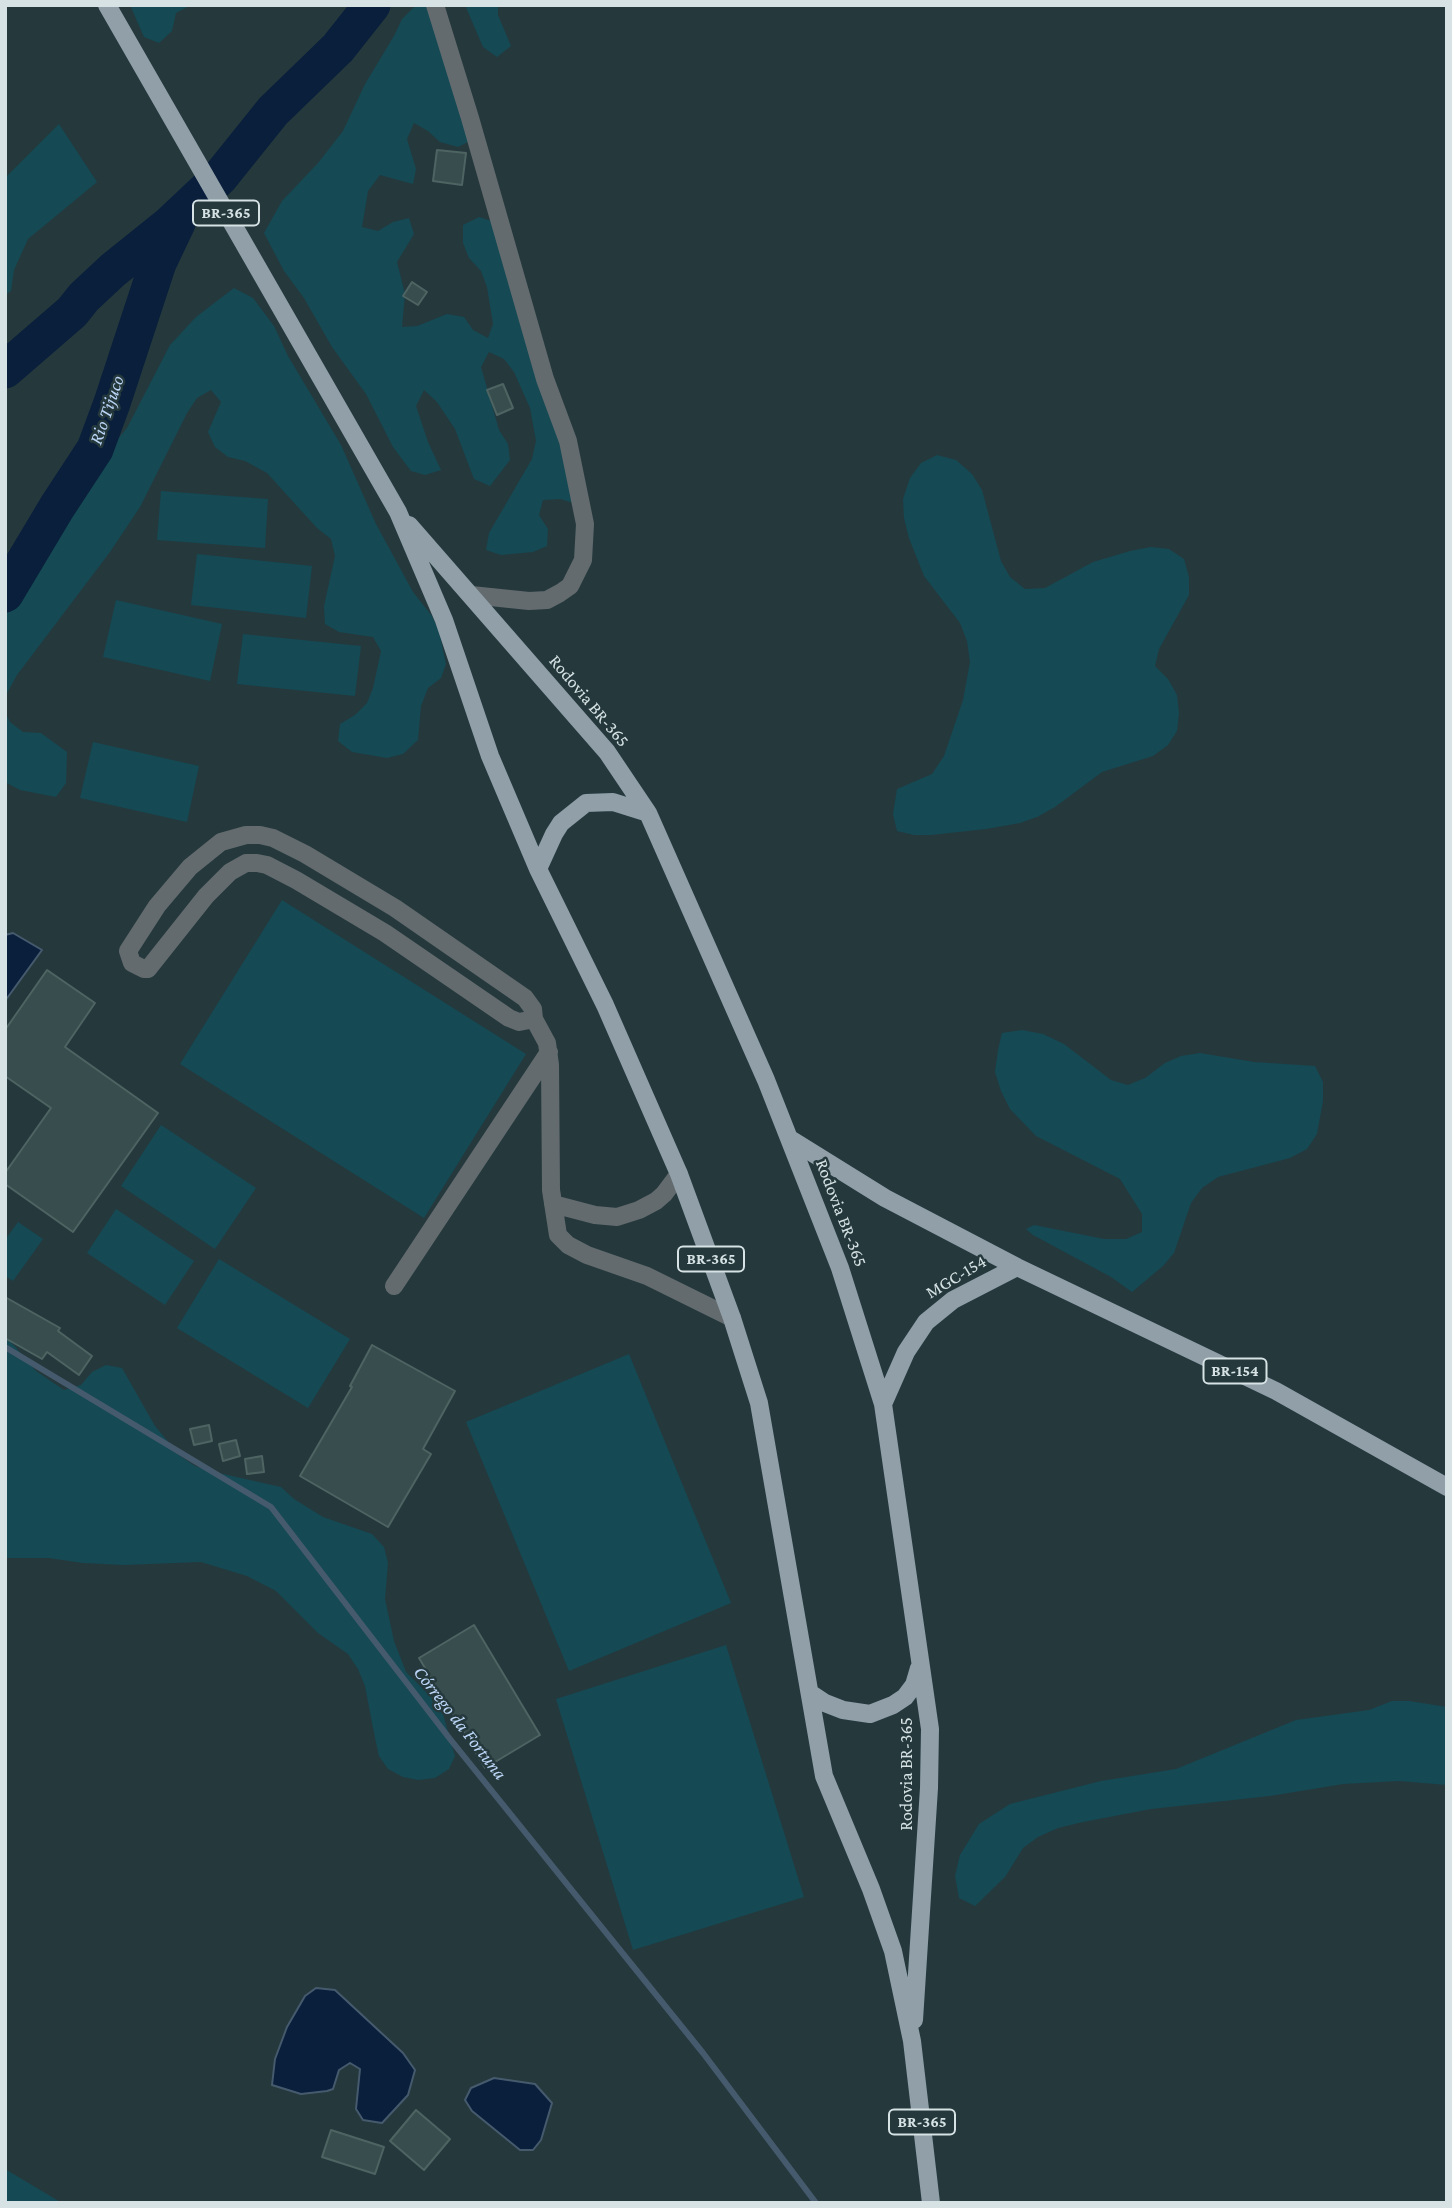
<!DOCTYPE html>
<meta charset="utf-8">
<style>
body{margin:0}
#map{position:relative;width:1452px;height:2208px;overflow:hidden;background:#25393d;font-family:"Crimson Pro",serif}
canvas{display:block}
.frame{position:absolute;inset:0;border:7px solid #d6e2e4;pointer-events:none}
</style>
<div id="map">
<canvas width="1452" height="2208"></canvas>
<div class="frame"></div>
</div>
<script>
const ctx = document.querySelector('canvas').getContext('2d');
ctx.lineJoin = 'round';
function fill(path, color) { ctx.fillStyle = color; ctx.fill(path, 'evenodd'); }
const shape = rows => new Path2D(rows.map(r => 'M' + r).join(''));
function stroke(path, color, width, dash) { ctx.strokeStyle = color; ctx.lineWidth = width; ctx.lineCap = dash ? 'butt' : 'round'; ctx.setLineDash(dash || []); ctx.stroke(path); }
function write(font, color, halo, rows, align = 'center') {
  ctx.font = font + ' "Crimson Pro",serif'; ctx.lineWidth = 5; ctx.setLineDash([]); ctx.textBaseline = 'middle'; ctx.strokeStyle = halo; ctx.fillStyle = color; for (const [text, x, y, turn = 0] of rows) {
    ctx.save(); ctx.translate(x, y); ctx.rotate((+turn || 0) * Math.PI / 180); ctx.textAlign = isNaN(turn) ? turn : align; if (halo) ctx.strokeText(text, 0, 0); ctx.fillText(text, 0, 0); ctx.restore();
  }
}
const green = shape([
 [130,5,191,5,176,13,172,31,159,43,144,37],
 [420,5,433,5,472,140,458,147,440,142,428,131,414,123,407,139,416,169,413,184,380,175,368,191,362,227,378,231,393,222,409,218,414,234,397,262,405,294,402,327,417,326,447,314,464,317,473,330,488,338,493,324,487,287,481,271,469,258,463,243,463,225,479,217,495,222,561,429,577,504,560,499,543,500,539,515,548,529,547,546,533,552,501,555,486,550,489,533,532,459,536,441,530,408,514,372,504,359,489,352,481,367,499,430,508,444,510,460,490,486,474,479,455,429,437,402,424,390,416,406,428,442,441,470,425,475,411,471,393,447,366,394,332,347,304,298,284,271,264,233,282,201,318,163,343,131,365,84,394,36,402,19,413,8],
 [465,5,498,5,498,15,511,46,497,57,483,47],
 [59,124,97,182,28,239,14,270,11,291,5,295,5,178],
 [234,288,253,298,274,326,288,356,341,445,376,524,413,592,432,616,439,631,446,664,441,678,428,688,421,706,418,740,403,754,387,758,352,752,338,741,340,724,355,715,367,703,373,688,381,651,373,637,339,632,325,624,324,606,335,556,331,539,317,528,267,473,245,461,228,457,215,447,208,432,221,402,211,390,197,398,187,413,140,507,110,552,17,675,5,697,5,606,50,531,73,502,92,470,127,428,170,345,196,317],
 [937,455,956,460,972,474,982,490,1001,561,1010,577,1025,589,1045,588,1093,562,1130,551,1151,547,1169,549,1184,559,1189,577,1189,595,1159,649,1155,666,1168,679,1177,695,1179,713,1177,731,1168,745,1153,756,1102,772,1055,807,1037,817,1020,823,986,829,931,835,914,835,897,831,893,814,897,789,932,774,944,756,963,700,970,662,967,641,960,623,924,576,909,538,904,518,903,499,910,478,921,463],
 [161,491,268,499,265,548,157,540],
 [197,554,312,566,306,618,191,605],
 [116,600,222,624,210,681,103,657],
 [243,634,361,646,355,696,237,684],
 [5,712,10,722,23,732,41,733,67,752,66,783,56,797,20,790,5,782],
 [93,742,199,766,187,822,80,798],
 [282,900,526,1054,424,1218,180,1064],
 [1022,1030,1043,1034,1064,1044,1111,1080,1128,1085,1145,1078,1165,1063,1181,1056,1200,1053,1254,1062,1315,1066,1323,1082,1323,1101,1317,1134,1307,1149,1290,1158,1218,1177,1202,1188,1191,1203,1174,1253,1163,1266,1132,1292,1111,1277,1033,1235,1026,1229,1034,1225,1104,1239,1126,1239,1142,1232,1142,1214,1120,1179,1036,1136,1010,1109,1001,1091,995,1072,998,1050,1002,1033],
 [161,1125,256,1188,215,1249,121,1186],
 [116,1209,194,1261,165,1305,87,1253],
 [18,1222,43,1239,13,1281,5,1276,5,1240],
 [219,1259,350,1339,308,1408,177,1328],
 [5,1335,36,1371,64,1390,81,1385,92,1372,106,1365,122,1368,155,1426,180,1456,195,1466,210,1471,281,1487,294,1499,323,1517,372,1534,384,1547,388,1563,385,1599,394,1641,406,1672,441,1707,455,1756,449,1769,435,1778,418,1780,403,1777,388,1769,379,1756,375,1738,365,1686,358,1669,348,1654,318,1633,276,1591,247,1576,201,1562,124,1565,83,1563,49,1558,5,1558],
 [629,1354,731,1603,569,1671,466,1422],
 [726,1645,804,1897,633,1950,556,1699],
 [1392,1701,1409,1701,1447,1707,1447,1785,1399,1781,1343,1784,1270,1796,1151,1809,1083,1822,1058,1828,1038,1837,1023,1848,1005,1877,975,1906,959,1898,955,1876,960,1855,979,1824,1010,1804,1101,1781,1176,1769,1296,1720,1369,1710],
 [5,2169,62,2203,5,2203]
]);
const water = shape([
 [13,933,42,950,5,1001,5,935,13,933],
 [316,1988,335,1990,403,2053,415,2070,408,2095,382,2123,363,2120,356,2109,360,2069,350,2063,339,2070,333,2089,327,2091,301,2094,272,2085,275,2059,287,2027,305,1996,316,1988],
 [494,2078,535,2084,552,2103,541,2140,533,2150,520,2150,472,2111,465,2100,471,2088,494,2078]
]);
const stream = shape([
 [5,1347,271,1507,450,1739,703,2053,816,2203]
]);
const river = shape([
 [5,370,72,312,84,297,113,270,169,225,220,177,273,111,338,48,372,5],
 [5,594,57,507,95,449,112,403,158,263,177,223]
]);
const building = shape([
 [437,150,466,153,462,185,433,181,437,150],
 [412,282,427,292,418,305,403,296,412,282],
 [503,384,513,408,497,415,487,390,503,384],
 [47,970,95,1003,65,1047,158,1113,73,1232,5,1184,5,1173,51,1108,5,1076,5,1030,47,970],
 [5,1297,60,1328,58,1331,92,1356,79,1375,47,1352,42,1359,5,1338,5,1297],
 [372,1345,455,1391,423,1449,431,1454,388,1527,300,1476,352,1387,350,1386,372,1345],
 [209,1425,212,1441,194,1445,190,1429,209,1425],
 [236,1440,240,1456,223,1461,219,1444,236,1440],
 [262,1456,264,1472,247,1474,245,1459,262,1456],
 [474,1625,540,1735,485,1768,419,1658,474,1625],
 [416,2110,450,2139,424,2170,390,2141,416,2110],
 [331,2130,384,2147,375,2174,322,2157,331,2130]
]);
const minor = shape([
 [435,5,470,118,545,379,568,441,585,524,583,560,570,586,560,593,547,600,529,601,471,595],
 [534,1019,519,1022,509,1018,385,933,296,880,267,865,257,863,246,863,230,872,206,896,148,969,144,969,132,963,128,951,157,906,190,867,221,842,246,835,260,835,273,838,305,854,395,908,525,998,533,1009,534,1019,547,1043,550,1065,551,1190,558,1235,568,1245,587,1255,647,1276,732,1318],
 [553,1204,595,1215,617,1217,639,1210,656,1201,664,1194,679,1174],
 [394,1286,549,1052]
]);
const major = shape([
 [107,5,398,512,444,620,490,756,538,869,605,1005,679,1174,732,1318,759,1403,824,1776,871,1889,893,1951,912,2041,931,2203],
 [409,525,607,752,648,813,766,1080,840,1268,883,1404,930,1729,929,1788,914,2020],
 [538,869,554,834,561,823,586,803,613,802,648,813],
 [790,1139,885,1198,1017,1267,1276,1391,1447,1487],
 [883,1404,906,1352,926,1322,953,1300,1017,1267],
 [810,1693,825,1703,843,1710,870,1714,893,1705,905,1697,914,1685,919,1668]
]);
const shields = [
 [226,213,66],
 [711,1259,66],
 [1235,1371,63],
 [922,2122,66]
];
const shieldNames = [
 ["BR-365",226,213],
 ["BR-365",711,1259],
 ["BR-154",1235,1371],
 ["BR-365",922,2122]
];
const streetNames = [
 ["Rodovia BR-365",589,701,50],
 ["Rodovia BR-365",841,1213,69],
 ["MGC-154",956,1277,-31],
 ["Rodovia BR-365",906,1774,-90]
];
const waterNames = [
 ["Rio Tijuco",107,410,-71],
 ["Córrego da Fortuna",460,1723,52]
];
fill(green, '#154954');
fill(water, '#091f3b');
stroke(water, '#465a6e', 2);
stroke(stream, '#465a6e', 6);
stroke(river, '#091f3b', 37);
fill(building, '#384d4d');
stroke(building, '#4e6463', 2);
stroke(minor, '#636b6f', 18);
stroke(major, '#909fa8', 18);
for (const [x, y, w] of shields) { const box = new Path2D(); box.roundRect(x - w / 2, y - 12.5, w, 25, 5); ctx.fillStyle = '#25393d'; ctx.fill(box); stroke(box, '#d6e2e4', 2); }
write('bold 16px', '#d6e2e4', null, shieldNames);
write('18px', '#d6e2e4', '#25393d', streetNames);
write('italic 19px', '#bbd5f6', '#25393d', waterNames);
</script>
